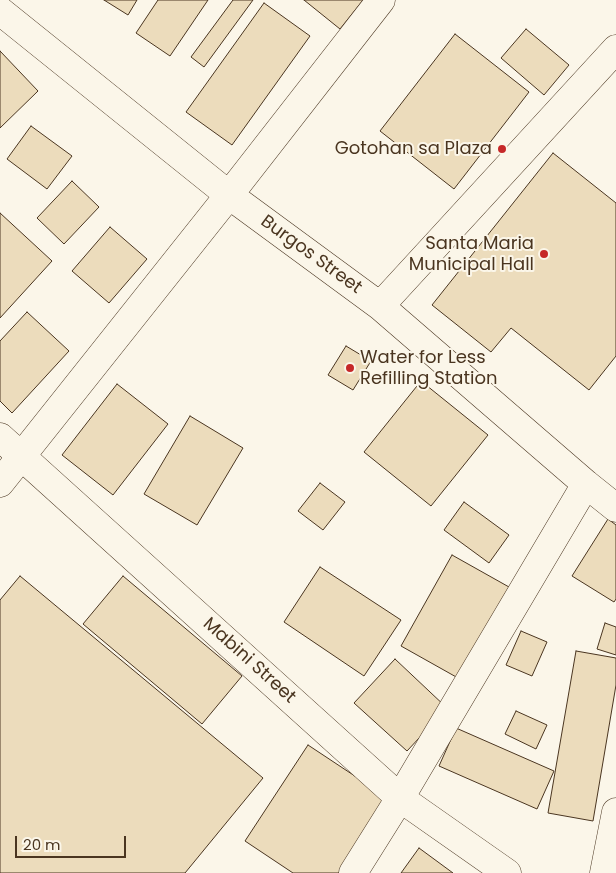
<!DOCTYPE html>
<style>
body{margin:0}
#map{position:relative;width:616px;height:873px;overflow:hidden;background:#fbf6e9;font-family:Poppins,sans-serif}
canvas{display:block}
.scale{position:absolute;left:15px;top:836px;width:111px;height:22px;box-sizing:border-box;border:2px solid #4a3520;border-top:0;padding-left:6px;font-size:15px;line-height:18px;white-space:nowrap;color:#4a3520;-webkit-text-stroke:4px #fbf6e9;paint-order:stroke}
</style>
<div id="map">
<canvas width="616" height="873"></canvas>
<div class="scale">20 m</div>
</div>
<script>
const ctx = document.querySelector('canvas').getContext('2d');
ctx.lineJoin = 'round';
function fill(path, color) { ctx.fillStyle = color; ctx.fill(path, 'evenodd'); }
const shape = rows => new Path2D(rows.map(r => 'M' + r).join(''));
function stroke(path, color, width, dash) { ctx.strokeStyle = color; ctx.lineWidth = width; ctx.lineCap = dash ? 'butt' : 'round'; ctx.setLineDash(dash || []); ctx.stroke(path); }
function write(font, color, halo, rows, align = 'center') {
  ctx.font = font + ' Poppins,sans-serif'; ctx.lineWidth = 4; ctx.setLineDash([]); ctx.textBaseline = 'middle'; ctx.strokeStyle = halo; ctx.fillStyle = color; for (const [text, x, y, turn = 0] of rows) {
    ctx.save(); ctx.translate(x, y); ctx.rotate((+turn || 0) * Math.PI / 180); ctx.textAlign = isNaN(turn) ? turn : align; if (halo) ctx.strokeText(text, 0, 0); ctx.fillText(text, 0, 0); ctx.restore();
  }
}
const building = shape([
 [104,0,137,0,128,15,104,0],
 [158,0,208,0,170,56,136,33,158,0],
 [233,0,253,0,204,67,191,57,233,0],
 [304,0,363,0,340,29,304,0],
 [264,3,310,36,232,145,186,112,264,3],
 [526,29,569,65,544,95,501,58,526,29],
 [455,34,529,92,454,189,380,131,455,34],
 [0,51,38,91,0,128,0,51],
 [31,126,72,156,47,189,7,159,31,126],
 [553,153,616,203,616,356,589,390,511,328,491,352,432,305,553,153],
 [72,181,99,207,64,244,37,218,72,181],
 [0,213,52,261,0,318,0,213],
 [110,227,147,259,109,303,72,271,110,227],
 [27,312,69,351,12,413,0,401,0,341,27,312],
 [346,346,371,361,353,390,328,375,346,346],
 [421,381,488,435,431,506,364,452,421,381],
 [117,384,168,424,113,495,62,455,117,384],
 [190,416,243,448,197,525,144,494,190,416],
 [320,483,345,502,323,530,298,511,320,483],
 [464,502,509,535,489,563,444,530,464,502],
 [608,519,616,525,616,599,614,602,572,576,608,519],
 [452,555,509,587,458,678,401,646,452,555],
 [320,567,401,620,364,676,284,622,320,567],
 [20,576,263,778,185,873,0,873,0,600,20,576],
 [123,576,242,676,202,724,83,624,123,576],
 [605,623,616,627,616,655,597,649,605,623],
 [521,631,547,642,532,676,506,665,521,631],
 [576,651,616,658,616,685,593,821,548,813,576,651],
 [395,659,447,708,407,751,354,703,395,659],
 [516,711,547,725,536,749,505,734,516,711],
 [456,728,554,771,537,809,439,766,456,728],
 [308,745,388,798,339,873,293,873,245,841,308,745],
 [419,848,453,873,401,873,419,848]
]);
const street = shape([
 [0,11,229,195,380,306,586,484,616,508],
 [380,306,616,49],
 [0,437,400,798,507,873],
 [0,483,229,195,381,0],
 [353,873,400,798,586,484]
]);
const secondary = shape([
 [604,873,616,812]
]);
const markers = [
 [502,149,5,"#c62828"],
 [544,254,5,"#c62828"],
 [350,368,5,"#c62828"]
];
const poiNames = [
 ["Gotohan sa Plaza",492,149],
 ["Santa Maria",534,244],
 ["Municipal Hall",534,265],
 ["Water for Less",360,358,"left"],
 ["Refilling Station",360,379,"left"]
];
const streetNames = [
 ["Burgos Street",311,255,36],
 ["Mabini Street",249,661,42]
];
fill(building, '#ecdcbc');
stroke(building, '#4a3520', 1);
stroke(street, '#4a3520', 29);
stroke(secondary, '#4a3520', 29);
stroke(street, '#fbf6e9', 28);
stroke(secondary, '#fbf6e9', 28);
for (const [x, y, r, color] of markers) { const dot = new Path2D(); dot.arc(x, y, r, 0, 2 * Math.PI); ctx.fillStyle = color; ctx.fill(dot); stroke(dot, '#fbf6e9', 2); }
write('18px', '#4a3520', '#fbf6e9', poiNames, 'right');
write('18px', '#4a3520', '#fbf6e9', streetNames);
</script>
